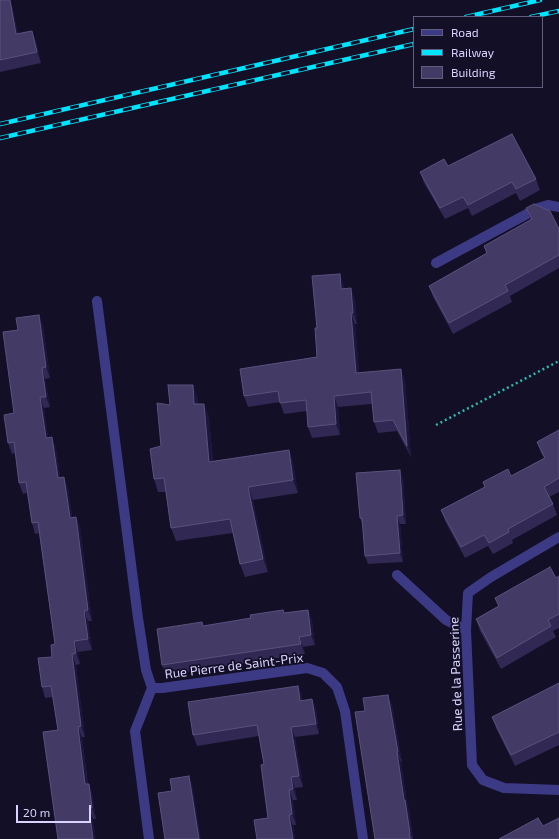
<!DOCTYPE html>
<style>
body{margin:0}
#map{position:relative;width:559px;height:839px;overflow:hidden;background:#130f26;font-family:"Exo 2",sans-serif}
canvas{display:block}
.legend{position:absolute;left:413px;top:16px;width:130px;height:72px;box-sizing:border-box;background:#130f26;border:1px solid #625e7d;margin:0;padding:5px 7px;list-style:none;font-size:12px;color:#d9d4ff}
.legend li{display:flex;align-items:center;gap:8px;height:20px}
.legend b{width:20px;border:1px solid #625e7d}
.scale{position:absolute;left:16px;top:805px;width:75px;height:18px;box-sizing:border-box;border:2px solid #d9d4ff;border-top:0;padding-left:5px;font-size:12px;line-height:14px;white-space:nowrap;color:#d9d4ff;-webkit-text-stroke:3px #130f26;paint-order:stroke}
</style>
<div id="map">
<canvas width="559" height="839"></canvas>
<ul class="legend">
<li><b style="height:5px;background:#3d3a85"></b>Road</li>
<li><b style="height:5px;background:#00e5ff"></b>Railway</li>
<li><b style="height:11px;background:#433a66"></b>Building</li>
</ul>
<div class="scale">20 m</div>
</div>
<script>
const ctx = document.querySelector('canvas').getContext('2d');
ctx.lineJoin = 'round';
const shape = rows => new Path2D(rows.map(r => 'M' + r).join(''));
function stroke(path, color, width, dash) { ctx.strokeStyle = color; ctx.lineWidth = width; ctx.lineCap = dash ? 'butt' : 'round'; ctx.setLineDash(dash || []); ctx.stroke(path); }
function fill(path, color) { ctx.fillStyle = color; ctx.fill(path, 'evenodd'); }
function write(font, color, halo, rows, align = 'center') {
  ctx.font = font + ' "Exo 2",sans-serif'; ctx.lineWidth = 3.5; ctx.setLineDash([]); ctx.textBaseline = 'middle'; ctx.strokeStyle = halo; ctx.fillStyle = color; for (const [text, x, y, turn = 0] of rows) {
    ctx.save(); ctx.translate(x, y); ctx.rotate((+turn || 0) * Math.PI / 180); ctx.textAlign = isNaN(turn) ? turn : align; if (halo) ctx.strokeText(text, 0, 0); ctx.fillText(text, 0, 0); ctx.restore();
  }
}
const path = shape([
 [436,425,559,361]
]);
const minor = shape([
 [436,263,538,208,548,205,559,207],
 [97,301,138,618,146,670,152,688],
 [559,537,491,577,468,593,466,630,472,765,483,780,504,788,559,790],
 [397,575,446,620,466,630],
 [149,839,135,731,152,688,162,688,307,668,323,673,337,687,345,711,363,839]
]);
const rail = shape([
 [466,17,540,0],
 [531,17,559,11],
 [0,124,414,29],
 [0,138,414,44]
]);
const wall = shape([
 [0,0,10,0,12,6,18,34,32,31,36,42,41,63,0,72],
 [448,166,536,179,540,190,520,201,516,193,472,216,468,208,445,219,424,183,420,172],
 [526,208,559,229,559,268,510,296,512,302,453,334,433,297,429,286,487,254,484,246,531,220],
 [344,285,344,289,355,299,357,324,355,324,359,372,405,380,411,457,397,431,378,433,374,422,372,404,338,407,340,435,312,438,308,427,307,411,284,414,280,402,248,407,244,396,317,357,317,328],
 [39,315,43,325,50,378,45,379,50,407,44,408,48,438,56,448,60,477,68,488,72,517,76,517,80,527,92,621,88,621,92,650,78,652,80,664,76,665,85,737,82,737,88,784,89,784,92,794,96,819,93,819,58,730,53,697,45,698,42,687,52,657,55,644,39,533,35,534,32,523,27,493,23,494,19,483,16,453,12,454,8,443,14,413,18,330],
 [198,398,198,404,204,404,209,418,213,461,289,450,293,463,298,493,253,500,268,572,245,577,240,564,233,533,176,541,171,528,166,492,158,492,154,479,161,446,170,405],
 [559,430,559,492,549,497,553,504,557,515,512,540,513,543,493,554,488,546,465,558,445,521,441,510,485,487,483,482,511,476,544,458,541,453,537,442],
 [403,478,406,524,400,524,403,562,368,564,365,556,363,526,360,518],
 [559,576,559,628,553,631,556,637,501,669,480,631,476,619,498,606,495,598,556,578],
 [283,610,284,613,308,610,312,621,315,645,303,647,305,654,166,675,162,665,202,622,203,626,251,618],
 [559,683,559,745,515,766,496,728,492,717],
 [298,686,302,696,302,700,316,709,319,734,295,737,303,787,295,788,297,800,293,800,296,825,293,825,295,839,257,839,268,818,264,764,259,736,197,746,193,735],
 [392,705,402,762,401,762,407,803,409,810,413,839,375,839,365,711]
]);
const shadedWall = shape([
 [10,0,12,6,20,45,16,34],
 [32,31,36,42,41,63,37,52],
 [340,274,344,285,345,300,341,289],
 [351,288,355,299,357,324,353,313],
 [351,313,355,324,360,384,356,373],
 [39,315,43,325,50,378,46,367],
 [42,368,45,379,50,407,46,397],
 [401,369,405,380,411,457,407,446],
 [193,385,198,398,199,418,194,404],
 [334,396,338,407,340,435,336,424],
 [40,397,44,408,50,449,46,438],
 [204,404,209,418,214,475,209,462],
 [52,437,56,448,62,488,58,478],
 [289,450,293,463,298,493,293,480],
 [400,470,403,478,406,524,403,515],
 [64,477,68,488,74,528,70,518],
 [248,487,253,500,268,572,263,559],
 [397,516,400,524,403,562,400,553],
 [76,517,80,527,92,621,88,610],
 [308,610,312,621,315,645,311,635],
 [84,611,88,621,92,650,88,639],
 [299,637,303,647,305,654,301,644],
 [74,641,78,652,80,664,76,653],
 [72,654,76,665,85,737,81,726],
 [298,686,302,696,304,711,300,701],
 [388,695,392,705,402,762,398,752],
 [312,699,316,709,319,734,316,724],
 [78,727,82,737,89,795,85,784],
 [291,727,295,737,303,787,299,776],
 [397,752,401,762,407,803,409,810,413,839,410,833,404,800],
 [189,776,193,787,201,839,199,839],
 [291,777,295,788,297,800,293,789],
 [89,784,92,794,96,819,92,808],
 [289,790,293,800,296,825,292,814],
 [89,808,93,819,96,839,93,839],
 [289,815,293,825,295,839,293,839]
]);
const building = shape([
 [0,0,10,0,16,34,32,31,37,52,0,60,0,0],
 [512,134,536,179,516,189,512,182,468,205,463,197,440,208,420,172,444,159,448,166,512,134],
 [534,204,550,211,559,229,559,255,505,285,508,291,449,323,429,286,487,253,484,246,532,219,526,208,534,204],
 [340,274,341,289,351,288,353,313,351,313,356,373,401,369,407,446,393,420,374,422,371,392,334,396,336,424,308,427,306,400,280,403,278,391,244,396,240,369,317,357,315,328,317,328,312,276,340,274],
 [39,315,46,367,42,368,46,397,40,397,46,438,52,437,58,478,64,477,70,518,76,517,88,610,84,611,88,639,74,641,76,653,72,654,81,726,78,727,85,784,89,784,92,808,89,808,93,839,58,839,43,732,58,730,51,686,42,687,38,658,52,657,51,645,55,644,38,522,32,523,26,482,19,483,14,442,8,443,4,415,14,413,3,332,18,330,16,318,39,315],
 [168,385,193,385,194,404,204,404,209,462,289,450,293,480,248,487,263,559,240,564,230,519,171,528,164,478,154,479,150,449,161,446,157,403,170,405,168,385],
 [559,430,559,478,544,487,553,504,508,529,509,532,489,543,484,535,461,547,441,510,485,487,483,482,508,469,511,476,545,458,537,442,559,430],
 [400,470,403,515,397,516,400,553,365,556,362,518,360,518,356,473,400,470],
 [550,567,556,578,559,576,559,614,548,620,551,626,497,658,476,619,499,606,495,598,550,567],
 [283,610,284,613,308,610,311,635,299,637,301,644,162,665,157,629,202,622,203,626,251,618,250,615,283,610],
 [559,683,559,732,511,755,492,717,559,683],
 [298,686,300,701,312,699,316,724,291,727,299,776,291,777,293,789,289,790,292,814,289,815,293,839,257,839,254,820,268,818,261,765,264,764,257,725,193,735,188,702,298,686],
 [388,695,398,752,397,752,404,800,405,800,410,833,409,833,410,839,375,839,355,712,365,711,363,698,388,695],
 [189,776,199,839,165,839,158,793,172,791,170,779,189,776],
 [538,818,543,826,559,818,559,839,499,839,538,818]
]);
const streetNames = [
 ["Rue Pierre de Saint-Prix",234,666,-7],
 ["Rue de la Passerine",456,674,-92]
];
stroke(path, '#2fb8b0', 2.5, [2, 3]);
stroke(minor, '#3d3a85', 10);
stroke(rail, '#00e5ff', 4.5);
stroke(rail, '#130f26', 3, [9]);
fill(wall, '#312854');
fill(shadedWall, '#1d163a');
fill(building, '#433a66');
stroke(building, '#5a527e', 1);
write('13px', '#d9d4ff', '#130f26', streetNames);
</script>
